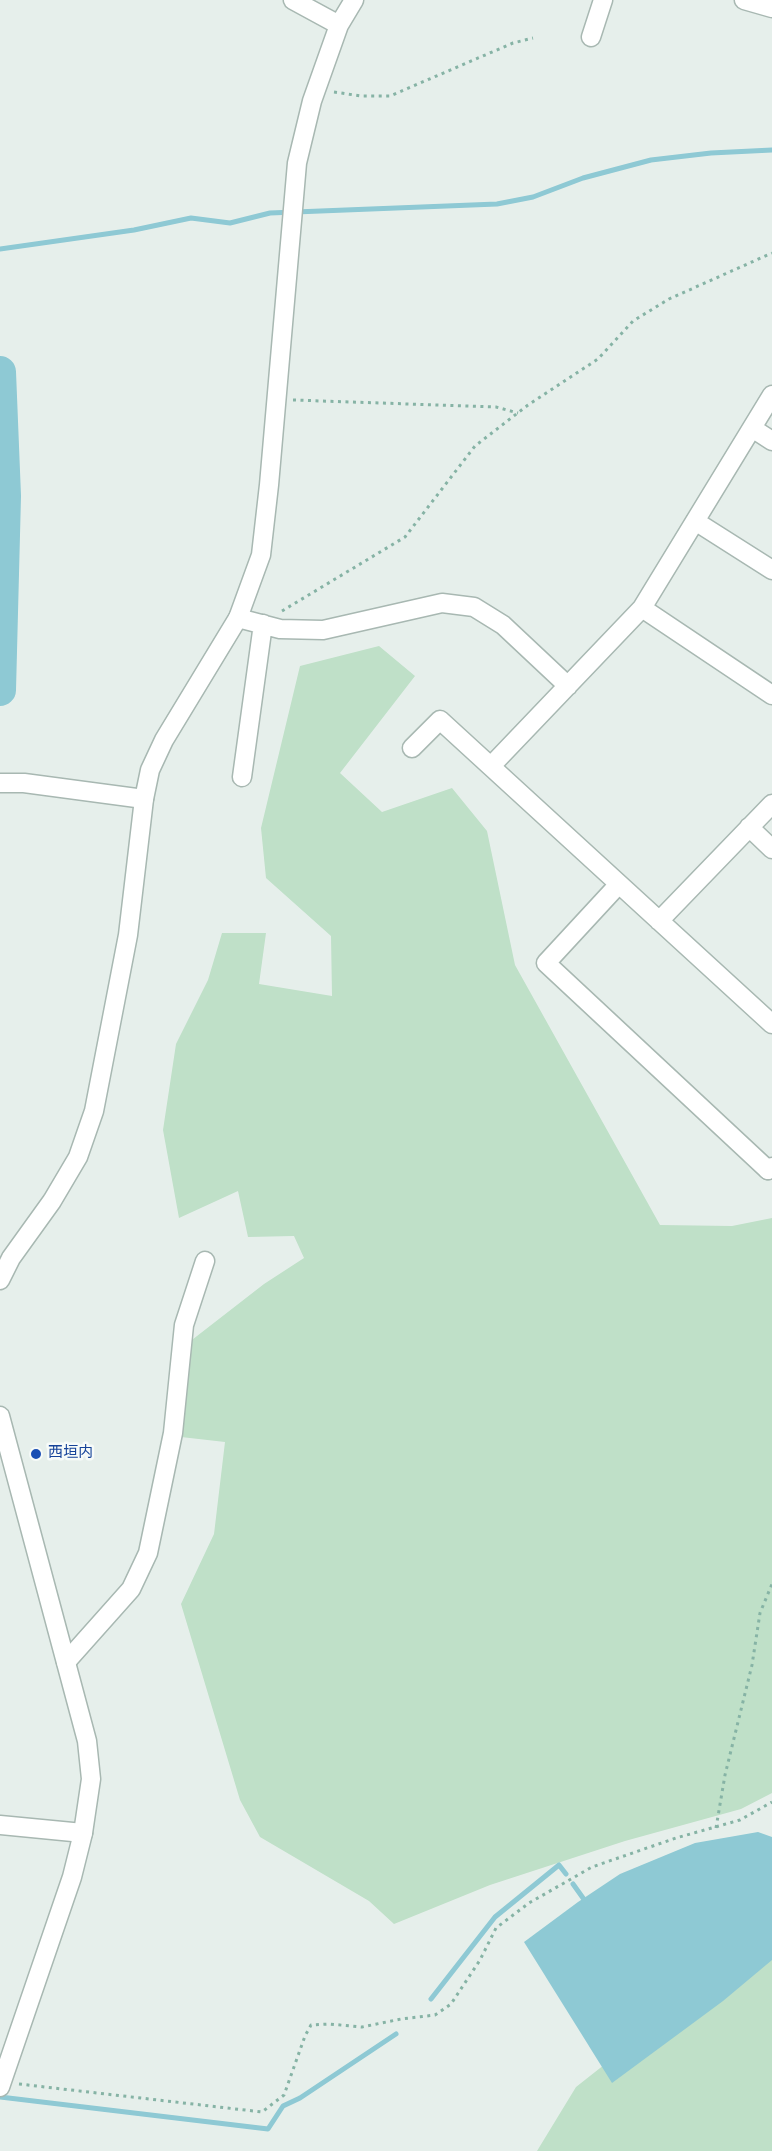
<!DOCTYPE html>
<meta charset="utf-8">
<style>
body{margin:0}
canvas{display:block;background:#e6efeb}
</style>
<canvas width="772" height="2151"></canvas>
<script>
const ctx = document.querySelector('canvas').getContext('2d');
ctx.lineJoin = 'round';
function fill(path, color) { ctx.fillStyle = color; ctx.fill(path, 'evenodd'); }
const shape = rows => new Path2D(rows.map(r => 'M' + r).join(''));
function stroke(path, color, width, dash) { ctx.strokeStyle = color; ctx.lineWidth = width; ctx.lineCap = dash ? 'butt' : 'round'; ctx.setLineDash(dash || []); ctx.stroke(path); }
function write(font, color, halo, rows, align = 'center') {
  ctx.font = font + ' "Source Sans 3","Noto Sans JP",sans-serif'; ctx.lineWidth = 5; ctx.setLineDash([]); ctx.textBaseline = 'middle'; ctx.strokeStyle = halo; ctx.fillStyle = color; for (const [text, x, y, turn = 0] of rows) {
    ctx.save(); ctx.translate(x, y); ctx.rotate((+turn || 0) * Math.PI / 180); ctx.textAlign = isNaN(turn) ? turn : align; if (halo) ctx.strokeText(text, 0, 0); ctx.fillText(text, 0, 0); ctx.restore();
  }
}
const green = shape([
 [379,646,415,676,340,773,382,812,452,788,487,831,515,965,660,1225,732,1226,772,1218,772,1793,741,1809,625,1841,490,1885,394,1924,369,1901,260,1837,240,1800,181,1604,214,1534,225,1442,181,1437,188,1343,264,1284,304,1258,294,1236,248,1237,238,1191,179,1218,163,1130,176,1044,208,980,222,933,266,933,259,984,332,996,331,936,266,878,261,828,300,666],
 [772,1941,772,2151,537,2151,576,2087,751,1949]
]);
const water = shape([
 [758,1832,772,1837,772,1960,723,2001,612,2083,524,1942,578,1902,620,1874,695,1843]
]);
const stream = shape([
 [0,249,134,230,191,218,230,223,270,213,497,204,533,197,583,178,651,160,711,153,772,150],
 [573,1884,583,1898],
 [431,1999,495,1917,559,1865,566,1874],
 [0,2097,268,2129,283,2106,300,2098,396,2034]
]);
const river = shape([
 [0,372,5,496,0,690]
]);
const path = shape([
 [334,92,361,96,390,96,513,43,533,38],
 [293,400,496,407,518,413],
 [282,611,405,537,475,446,528,405,598,359,633,321,669,299,772,253],
 [716,1828,725,1775,752,1665,760,1613,772,1584],
 [19,2084,262,2112,284,2095,305,2036,311,2025,329,2024,362,2027,401,2019,435,2015,451,2004,480,1960,496,1928,529,1903,592,1867,676,1838,740,1820,772,1802]
]);
const minor = shape([
 [744,0,772,8],
 [591,37,603,0],
 [752,428,772,441],
 [695,521,772,570],
 [642,608,772,695],
 [238,618,280,629,323,630,442,603,474,607,503,625,568,686],
 [412,748,440,720,772,1024],
 [491,766,642,608,772,395],
 [242,777,263,624],
 [0,783,24,783,144,799],
 [749,827,772,849],
 [619,884,546,963,768,1170],
 [659,921,772,804],
 [66,1662,131,1589,148,1553,173,1433,184,1325,205,1261],
 [0,1825,83,1833]
]);
const tertiary = shape([
 [293,0,339,25],
 [768,1170,772,1167],
 [0,1280,11,1258,52,1201,78,1157,94,1111,128,935,144,799,150,770,164,740,238,618,261,555,269,485,297,163,312,101,339,25,354,0],
 [0,1416,87,1741,91,1779,83,1833,72,1877,0,2087]
]);
const markers = [
 [36,1454,6,"#1a4fb4"]
];
const transitNames = [
 ["西垣内",48,1454]
];
fill(green, '#bfe0c8');
fill(water, '#8ec9d4');
stroke(stream, '#8ec9d4', 5);
stroke(river, '#8ec9d4', 32);
stroke(minor, '#a8b8b2', 21);
stroke(tertiary, '#a8b8b2', 21);
stroke(path, '#86b3a5', 3, [3, 4.5]);
stroke(minor, '#fff', 18);
stroke(tertiary, '#fff', 18);
for (const [x, y, r, color] of markers) { const dot = new Path2D(); dot.arc(x, y, r, 0, 2 * Math.PI); ctx.fillStyle = color; ctx.fill(dot); stroke(dot, '#f7fbf9', 2); }
write('15px', '#164399', '#f7fbf9', transitNames, 'left');
</script>
